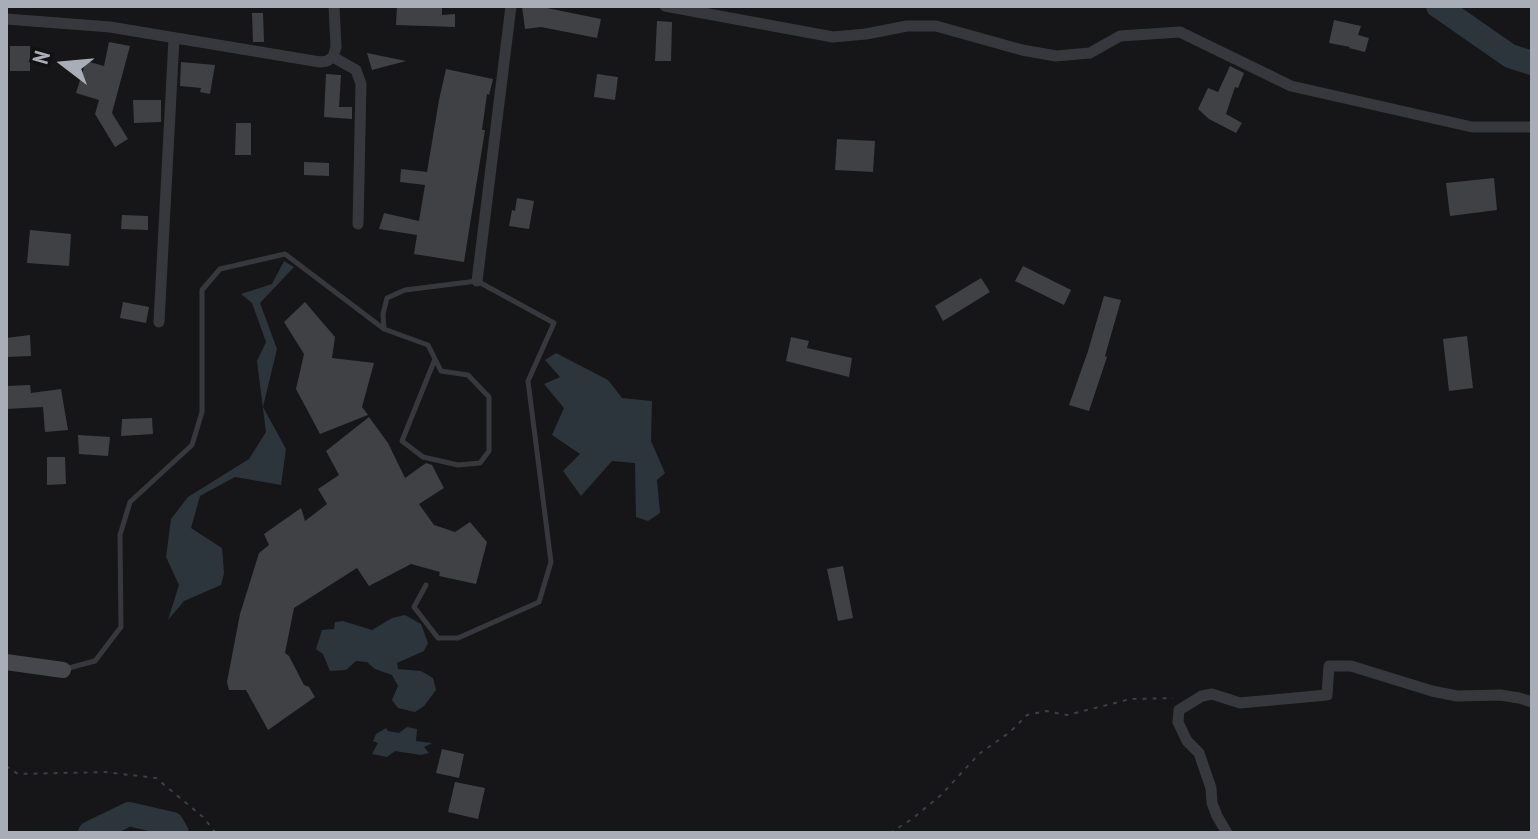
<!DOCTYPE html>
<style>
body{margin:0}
#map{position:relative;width:1538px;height:839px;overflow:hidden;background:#161618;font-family:"PT Sans Narrow",sans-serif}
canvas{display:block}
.frame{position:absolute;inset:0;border:8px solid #a8adb8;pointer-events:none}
.north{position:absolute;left:24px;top:24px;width:80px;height:80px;-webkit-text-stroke:6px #111113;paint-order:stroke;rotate:286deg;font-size:22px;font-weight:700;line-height:32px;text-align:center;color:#a8adb8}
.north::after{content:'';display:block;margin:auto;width:28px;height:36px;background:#a8adb8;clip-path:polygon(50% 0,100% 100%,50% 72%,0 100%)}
</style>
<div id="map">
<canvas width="1538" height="839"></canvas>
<div class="frame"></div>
<div class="north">N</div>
</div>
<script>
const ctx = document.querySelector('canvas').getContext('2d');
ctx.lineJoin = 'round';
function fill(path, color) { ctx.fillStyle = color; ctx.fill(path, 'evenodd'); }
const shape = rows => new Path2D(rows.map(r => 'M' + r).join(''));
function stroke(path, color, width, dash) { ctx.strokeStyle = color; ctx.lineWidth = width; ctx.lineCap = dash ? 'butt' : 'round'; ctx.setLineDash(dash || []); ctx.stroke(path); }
const water = shape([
 [284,261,294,267,260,303,277,349,263,407,286,449,281,485,235,477,200,496,191,528,222,548,224,573,221,585,184,601,168,620,179,585,166,557,171,519,188,497,249,459,266,432,257,361,266,342,252,303,241,294,272,284],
 [556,353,608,380,622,398,652,401,651,441,665,473,657,480,660,513,648,521,636,517,635,463,612,461,581,496,563,471,580,454,552,435,564,408,544,384,560,377,545,360],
 [405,615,421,624,428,643,424,651,397,663,398,669,421,671,433,678,436,690,424,706,415,712,398,708,392,700,398,686,392,675,375,669,367,662,356,661,346,670,330,671,323,654,316,649,322,630,334,629,335,622,343,621,372,630,392,618],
 [407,727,417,729,416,741,432,743,424,747,429,753,421,755,395,751,387,757,372,754,378,743,373,741,376,734,386,728,388,731,399,733]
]);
const river = shape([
 [1438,6,1510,56,1532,63],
 [90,833,129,814,172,824,177,833]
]);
const building = shape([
 [397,6,442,6,442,15,455,14,455,27,396,25],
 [522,6,537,6,601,19,597,38,541,27,525,29],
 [252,13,263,13,264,42,253,42],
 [1334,20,1361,26,1358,35,1369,38,1365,52,1349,48,1350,47,1329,43],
 [657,21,672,22,671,61,655,61],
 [109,42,130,46,112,113,128,139,115,147,95,114,99,100,76,93,86,61,104,66],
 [10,46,30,46,30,71,10,71],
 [367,53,406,61,372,70],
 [181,62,215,65,210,94,200,92,201,88,180,86],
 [1230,66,1244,73,1238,88,1235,87,1226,114,1242,123,1236,133,1209,119,1198,109,1208,88,1218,92],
 [446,69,493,79,489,95,487,94,482,130,485,130,464,262,414,254,417,235,379,229,384,213,419,221,425,185,400,182,401,169,427,172,439,100],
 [326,74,341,75,339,107,352,107,352,119,324,117],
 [597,74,618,77,615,100,594,97],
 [133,100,161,100,161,122,134,123],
 [236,123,251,123,251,155,235,155],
 [837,139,875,141,873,172,835,170],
 [304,162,329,163,329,176,304,175],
 [1494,178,1497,210,1450,216,1446,183],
 [517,198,534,201,529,229,509,226,512,210,515,211],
 [122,215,148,216,148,230,121,229],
 [30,230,71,234,69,266,27,263],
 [1023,266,1071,290,1064,305,1015,281],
 [981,278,990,292,943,321,935,306],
 [1104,296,1121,300,1105,356,1107,357,1089,411,1069,405,1088,351],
 [123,302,149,307,146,323,120,318],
 [305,302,335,337,332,358,374,363,362,407,368,415,320,434,296,389,304,354,284,322],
 [30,335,31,356,6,357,6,338],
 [1467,336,1473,388,1449,391,1443,339],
 [791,337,809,341,807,348,852,358,849,377,786,361],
 [30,385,31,393,61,389,68,430,45,432,43,407,6,409,6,386],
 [369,417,388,443,405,478,426,463,432,465,444,488,419,504,434,525,455,532,470,522,487,542,476,584,439,576,440,572,411,564,369,586,357,568,294,608,285,653,289,656,304,685,309,687,315,697,268,730,246,690,229,690,227,682,240,614,259,553,269,545,264,534,301,508,305,521,327,504,318,489,339,475,326,451],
 [152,418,153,434,121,436,122,419],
 [78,435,110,437,108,456,79,454],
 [47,457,65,457,66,484,47,485],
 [843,566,853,618,838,621,827,569],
 [442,749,464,754,459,778,436,773],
 [455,782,485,788,478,819,448,812]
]);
const path = shape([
 [6,766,18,774,105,772,156,778,203,817,216,833],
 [890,833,912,819,941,795,979,754,1010,732,1027,715,1046,711,1067,715,1131,699,1173,698]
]);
const service = shape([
 [384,328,383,314,387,298,405,290,477,281,554,323,528,381,551,562,539,602,458,638,438,638,414,607,426,585],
 [65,669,95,661,121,627,120,535,130,502,192,445,202,412,202,290,220,269,285,254,384,329,428,345,435,359,402,441,423,457,458,465,480,463,489,451,489,397,468,375,441,371,435,359]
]);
const minor = shape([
 [665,6,833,37,866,34,907,26,936,26,1022,50,1056,56,1090,53,1120,36,1180,32,1291,86,1472,127,1532,127],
 [6,19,110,27,320,62,327,61,333,57,336,47,334,6],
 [333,57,356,70,361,84,358,224],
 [477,281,511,6],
 [159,322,174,38],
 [1227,833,1217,816,1212,803,1211,788,1199,753,1187,741,1178,722,1179,710,1202,696,1212,694,1240,703,1327,695,1329,666,1351,666,1432,691,1457,696,1500,695,1519,698,1532,702]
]);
const secondary = shape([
 [6,662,63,670]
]);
fill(water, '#2c353c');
stroke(river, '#2c353c', 24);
fill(building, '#404145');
stroke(path, '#3d3f44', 2, [4, 6]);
stroke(service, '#37383d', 5);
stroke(minor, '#37383d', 11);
stroke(secondary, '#45474d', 16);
</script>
